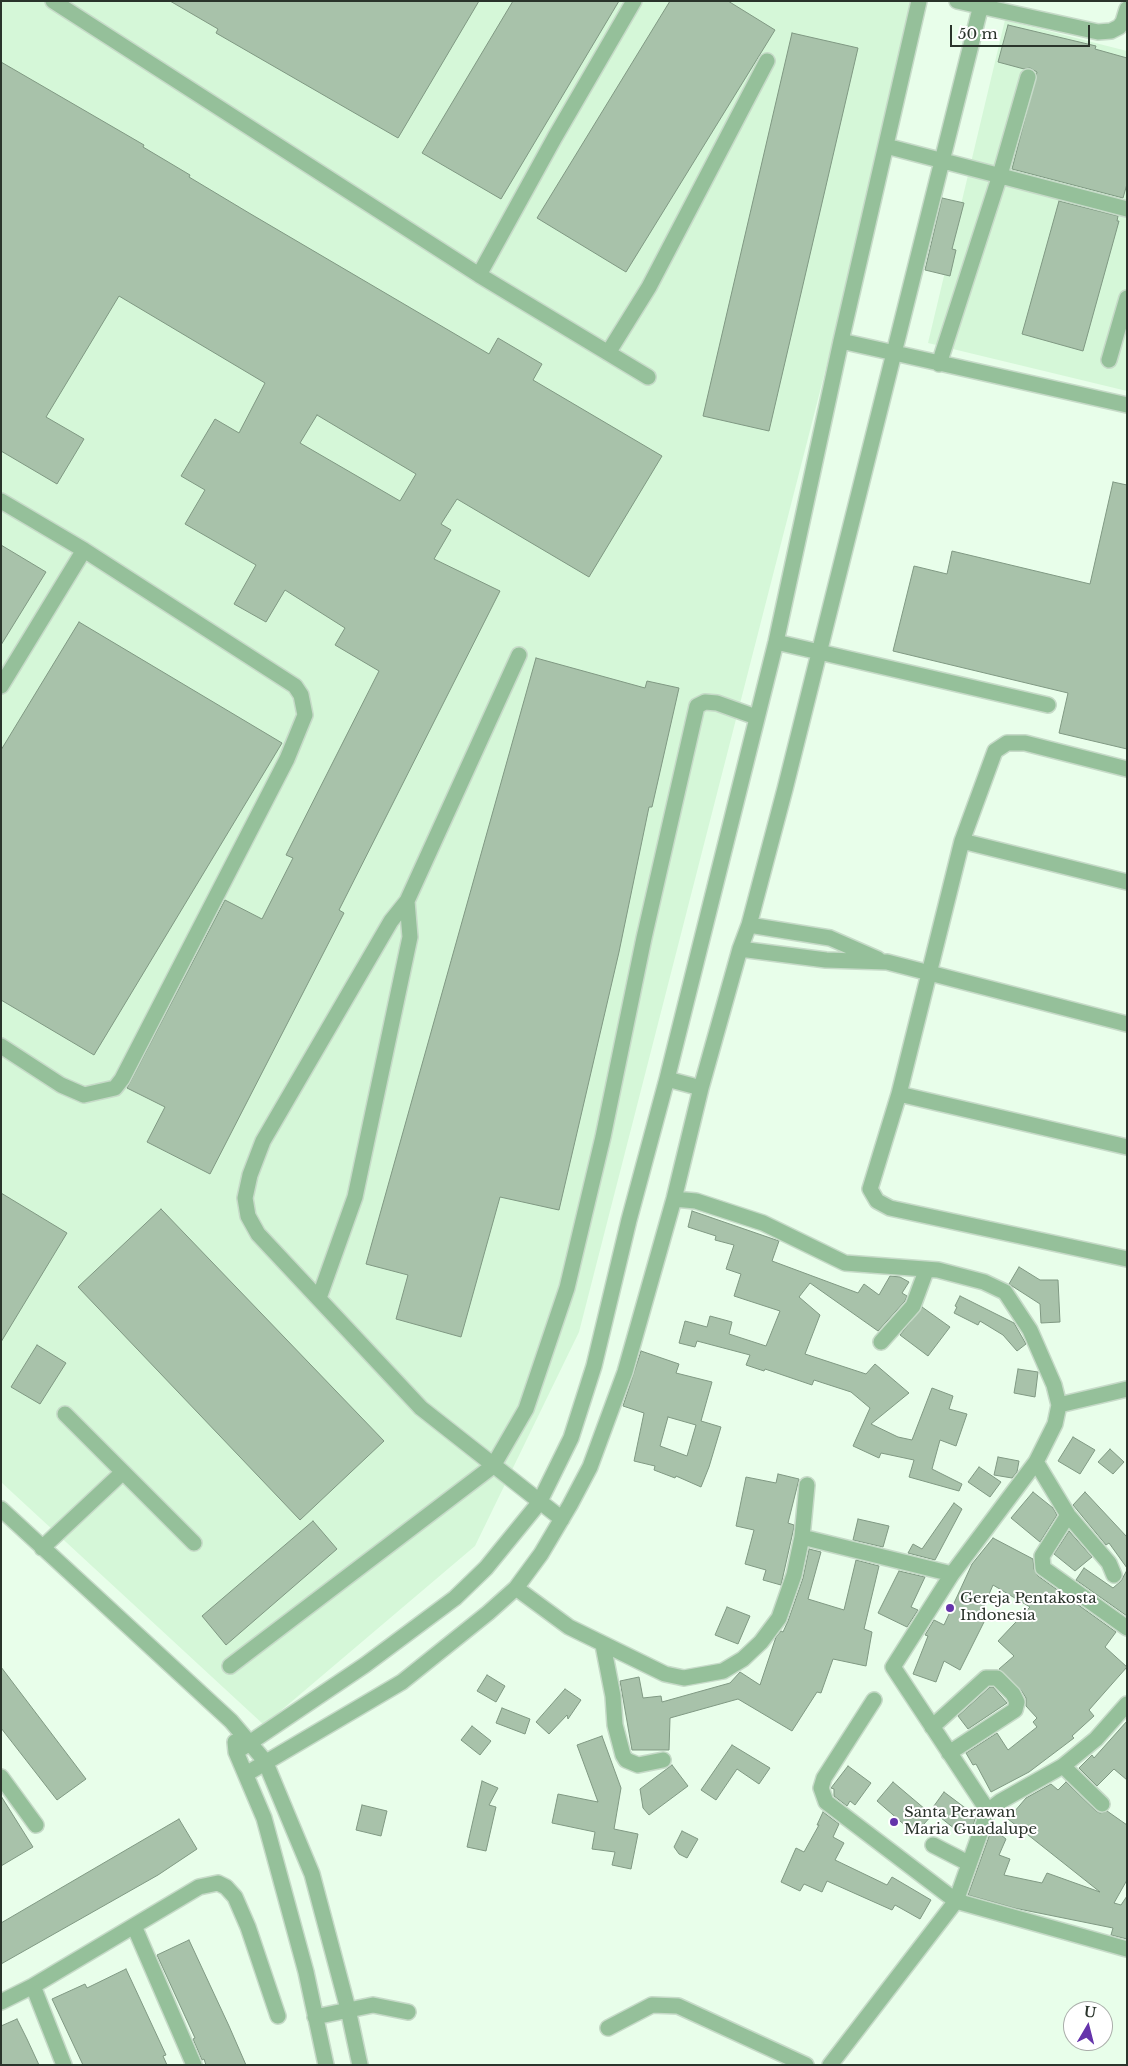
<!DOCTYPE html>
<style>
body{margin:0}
#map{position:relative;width:1128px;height:2066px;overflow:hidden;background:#e8feea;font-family:"Libre Baskerville",serif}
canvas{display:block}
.frame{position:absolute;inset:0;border:2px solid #2a342b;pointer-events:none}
.north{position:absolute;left:1063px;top:2001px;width:50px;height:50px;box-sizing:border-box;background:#fff;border:1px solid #aaaeaa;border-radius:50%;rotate:8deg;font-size:14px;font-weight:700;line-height:20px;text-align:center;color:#2a342b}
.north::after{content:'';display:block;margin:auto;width:18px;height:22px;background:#6534ab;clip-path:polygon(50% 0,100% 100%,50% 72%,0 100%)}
.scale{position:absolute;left:950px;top:25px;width:140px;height:22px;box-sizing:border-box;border:2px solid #2a342b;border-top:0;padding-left:6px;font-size:15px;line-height:18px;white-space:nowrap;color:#2a342b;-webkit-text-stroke:4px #fff;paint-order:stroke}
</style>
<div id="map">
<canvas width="1128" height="2066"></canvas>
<div class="frame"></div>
<div class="north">U</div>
<div class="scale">50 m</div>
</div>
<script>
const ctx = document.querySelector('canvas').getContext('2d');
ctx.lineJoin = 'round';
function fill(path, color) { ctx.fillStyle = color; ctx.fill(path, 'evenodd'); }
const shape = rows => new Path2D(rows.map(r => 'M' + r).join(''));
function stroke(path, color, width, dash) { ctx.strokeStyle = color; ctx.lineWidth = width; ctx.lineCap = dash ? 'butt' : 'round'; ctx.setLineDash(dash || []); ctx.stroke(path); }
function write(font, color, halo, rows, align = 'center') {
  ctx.font = font + ' "Libre Baskerville",serif'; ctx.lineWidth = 4; ctx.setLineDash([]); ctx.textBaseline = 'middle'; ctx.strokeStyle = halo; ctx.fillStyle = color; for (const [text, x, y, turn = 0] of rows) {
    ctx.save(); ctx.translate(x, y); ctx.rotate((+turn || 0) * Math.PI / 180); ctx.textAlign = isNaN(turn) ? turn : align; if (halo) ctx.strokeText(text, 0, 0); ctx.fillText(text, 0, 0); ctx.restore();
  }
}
const built = shape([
 [1,1,920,1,579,1332,475,1546,264,1725,1,1482],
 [1005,20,1127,51,1127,391,928,343]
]);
const building = shape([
 [170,1,479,1,398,138,216,33,218,29,170,1],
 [513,1,619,1,501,199,422,153,513,1],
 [670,1,728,1,775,30,626,272,537,218,670,1],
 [1008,25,1096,46,1095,49,1127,58,1127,184,1123,198,1012,169,1037,72,1030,68,1024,69,998,62,1008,25],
 [792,33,858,48,769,431,703,416,792,33],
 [1,62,144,145,143,147,190,175,189,177,249,213,489,354,498,338,542,364,533,380,662,456,589,577,457,499,441,524,451,530,434,559,500,591,339,910,344,913,210,1174,147,1142,165,1107,127,1088,225,900,262,919,293,858,286,855,379,671,335,645,345,628,285,590,266,622,234,604,256,565,185,524,205,490,181,476,215,419,239,433,265,383,119,296,46,417,84,439,57,484,1,451,1,62],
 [317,415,416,474,400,501,300,443,317,415],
 [942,198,964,203,952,249,956,250,950,276,925,270,942,198],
 [1059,201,1118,216,1117,221,1119,221,1083,351,1022,334,1059,201],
 [1113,482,1127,485,1127,749,1059,733,1068,693,893,651,914,566,947,574,952,551,1090,584,1113,482],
 [1,545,46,572,1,645,1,545],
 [79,622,282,743,94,1055,1,1000,1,750,79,622],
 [536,658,645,688,647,681,679,688,652,807,649,807,619,952,559,1210,500,1197,461,1337,396,1319,408,1275,366,1264,536,658],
 [1,1193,67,1233,1,1342,1,1193],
 [161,1209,384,1441,300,1520,78,1287,161,1209],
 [692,1211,779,1241,772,1261,858,1293,864,1284,879,1295,890,1276,900,1277,909,1282,902,1293,907,1296,905,1301,878,1331,810,1283,799,1297,820,1315,805,1354,866,1374,875,1364,909,1393,871,1424,898,1437,912,1440,932,1388,953,1396,949,1409,967,1414,956,1446,940,1440,932,1469,962,1484,959,1491,909,1477,914,1460,881,1453,879,1458,853,1446,870,1408,851,1392,814,1380,812,1385,765,1369,764,1371,746,1365,750,1355,697,1341,695,1347,679,1343,685,1321,707,1327,710,1316,732,1322,729,1334,766,1346,780,1311,734,1296,741,1274,726,1269,734,1245,715,1240,716,1236,688,1227,692,1211],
 [1019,1267,1040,1280,1058,1280,1060,1322,1041,1323,1040,1304,1009,1284,1019,1267],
 [960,1296,1014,1323,1026,1344,1017,1351,1003,1335,980,1321,978,1325,954,1313,957,1307,955,1306,960,1296],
 [922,1307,950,1327,928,1356,900,1335,922,1307],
 [37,1345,66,1363,40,1404,11,1387,37,1345],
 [641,1351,679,1364,676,1373,712,1382,701,1421,721,1427,709,1467,701,1487,676,1476,675,1478,654,1470,655,1466,634,1461,644,1413,623,1406,641,1351],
 [668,1417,696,1425,687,1456,660,1446,668,1417],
 [1018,1369,1038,1372,1035,1397,1014,1393,1018,1369],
 [1073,1437,1095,1450,1080,1474,1058,1461,1073,1437],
 [1110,1449,1124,1462,1113,1474,1098,1462,1110,1449],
 [998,1457,1019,1461,1017,1472,1012,1478,994,1475,998,1457],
 [979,1467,1001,1482,990,1497,968,1482,979,1467],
 [778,1474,799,1479,788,1523,794,1525,794,1527,781,1585,763,1580,766,1570,745,1564,754,1530,736,1526,746,1477,776,1483,778,1474],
 [1033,1492,1053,1508,1057,1515,1040,1542,1011,1518,1033,1492],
 [1085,1492,1127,1537,1127,1568,1109,1543,1106,1545,1073,1505,1085,1492],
 [954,1503,962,1509,935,1560,908,1553,913,1544,922,1549,954,1503],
 [858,1519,889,1526,883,1547,853,1540,858,1519],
 [313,1521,337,1549,226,1645,202,1616,313,1521],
 [1069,1531,1092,1557,1075,1571,1054,1554,1069,1531],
 [993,1538,1033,1559,1034,1569,1038,1576,1116,1632,1105,1647,1127,1667,1089,1710,1094,1716,1072,1736,1074,1738,1029,1772,991,1792,976,1764,973,1765,966,1753,997,1733,1008,1750,1037,1727,1033,1722,1037,1718,1026,1706,1026,1698,1021,1690,999,1669,1014,1656,998,1641,1030,1607,993,1585,981,1613,987,1616,960,1670,944,1661,936,1682,913,1674,928,1636,925,1635,934,1620,944,1625,972,1564,993,1538],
 [809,1549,821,1552,808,1599,844,1610,856,1560,879,1566,864,1629,872,1632,866,1666,833,1659,821,1693,817,1692,792,1731,738,1699,670,1718,669,1750,632,1750,620,1681,639,1677,643,1698,661,1696,662,1702,730,1683,740,1672,760,1685,776,1637,781,1631,783,1632,788,1621,803,1578,809,1549],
 [1084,1568,1113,1588,1121,1581,1127,1570,1127,1616,1076,1580,1084,1568],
 [899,1571,925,1577,911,1607,918,1610,907,1627,878,1613,899,1571],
 [727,1607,750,1616,738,1644,715,1635,727,1607],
 [1,1667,86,1779,57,1800,1,1728,1,1667],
 [487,1675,505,1686,496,1702,477,1691,487,1675],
 [990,1687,993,1687,1007,1703,968,1729,958,1716,990,1687],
 [565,1689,581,1700,568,1719,567,1715,549,1734,536,1722,565,1689],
 [502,1708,530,1719,525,1734,496,1723,502,1708],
 [1127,1721,1127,1780,1114,1769,1097,1786,1079,1768,1092,1755,1094,1758,1127,1721],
 [472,1726,491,1741,480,1755,461,1740,472,1726],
 [602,1736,621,1788,614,1829,638,1834,631,1869,612,1865,615,1852,592,1849,595,1832,552,1823,558,1794,598,1802,577,1745,602,1736],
 [732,1745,770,1768,759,1784,737,1769,716,1800,701,1790,732,1745],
 [672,1765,688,1786,649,1815,643,1808,640,1789,672,1765],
 [848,1766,871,1783,855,1805,850,1801,847,1806,834,1796,834,1789,831,1788,848,1766],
 [482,1781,498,1788,489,1805,496,1807,486,1851,467,1847,482,1781],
 [893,1782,932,1815,915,1834,877,1801,893,1782],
 [1066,1782,1096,1811,1100,1813,1107,1811,1127,1825,1127,1880,1114,1903,1121,1905,1127,1896,1127,1939,1111,1935,1113,1928,1014,1908,968,1895,992,1828,1006,1839,999,1855,1010,1859,1004,1875,1042,1883,1047,1873,1100,1892,1008,1819,1026,1798,1051,1784,1058,1790,1066,1782],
 [944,1792,976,1816,972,1829,965,1826,960,1833,931,1810,944,1792],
 [1,1796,33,1847,1,1866,1,1796],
 [362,1805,387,1811,381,1836,356,1830,362,1805],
 [823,1812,839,1824,833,1837,844,1843,835,1860,887,1885,892,1877,931,1900,920,1919,895,1905,892,1910,827,1881,822,1892,804,1884,800,1891,781,1882,796,1848,804,1852,819,1825,817,1825,823,1812],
 [179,1819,197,1849,158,1875,1,1964,1,1923,179,1819],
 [682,1831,698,1839,687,1858,679,1854,674,1847,682,1831],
 [189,1940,229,2026,246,2065,206,2065,204,2059,202,2060,193,2039,195,2038,157,1955,189,1940],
 [126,1969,166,2055,163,2056,167,2065,83,2065,52,1999,85,1984,87,1988,126,1969],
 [17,2019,27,2039,39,2065,1,2065,1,2026,17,2019]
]);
const minor = shape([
 [53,1,479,275,648,377],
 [957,1,1098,32,1111,31,1119,27,1123,22,1127,9],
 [886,146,1127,209],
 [479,275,555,137,634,1],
 [841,341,1127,405],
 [608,353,649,287,767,61],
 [1109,360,1127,298],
 [939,364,1000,175,1028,77],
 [1,501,84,550,295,686,301,695,305,715,287,759,122,1079,115,1088,84,1095,61,1085,1,1046],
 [776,642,1048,705],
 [519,655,407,901,391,921,263,1141,250,1175,245,1198,248,1216,258,1234,421,1408,562,1519],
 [1,686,84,550],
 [1127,769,1025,743,1007,743,995,751,962,841,899,1094,870,1189,877,1201,890,1208,1127,1259],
 [962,841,1127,882],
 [749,925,830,938,878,959],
 [740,949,826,960,887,962,1127,1024],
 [667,1079,701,1088],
 [899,1094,1127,1147],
 [674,1199,696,1201,763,1223,845,1263,938,1270,984,1282,1005,1292,1030,1330,1054,1385,1059,1405,1055,1424,1036,1462,952,1574,893,1667,988,1811],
 [319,1298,355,1197,410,937,407,901],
 [881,1342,913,1306,926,1271],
 [1059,1405,1127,1389],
 [65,1414,194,1543],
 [1036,1462,1068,1515,1109,1563,1114,1575],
 [1,1509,231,1721,265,1761,312,1874,348,2009,360,2065],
 [1068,1515,1042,1556,1043,1568,1127,1628],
 [802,1537,952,1574],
 [42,1548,123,1472],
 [516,1588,569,1627,665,1674,684,1678,723,1671,743,1659,761,1642,779,1618,794,1575,802,1537,807,1485],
 [603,1645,613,1696,615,1725,623,1755,626,1760,638,1765,663,1760],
 [230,1666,493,1466,526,1409,567,1288,603,1137,644,938,697,706,705,702,717,703,756,717],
 [874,1700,824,1778,821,1788,826,1802,956,1901,1127,1949],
 [932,1727,986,1678,997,1678,1013,1694,1017,1702,1015,1710,949,1753],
 [235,1742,236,1752,264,1818,306,1972,326,2065],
 [236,1752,365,1665,455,1598,486,1568,539,1503,571,1438,594,1366,629,1220,667,1079,776,642,841,341,919,1],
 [1063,1766,1102,1804],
 [246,1774,402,1682,488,1613,516,1588,541,1554,570,1505,590,1467,625,1372,674,1199,701,1088,740,949,749,925,785,789,982,1],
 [1,1777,36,1825],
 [933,1845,968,1863],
 [134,1926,194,2065],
 [33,1986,64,2065],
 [1,2002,33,1986,199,1887,218,1883,226,1887,235,1897,248,1927,278,2016],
 [315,2017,373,2005,408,2012],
 [608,2028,652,2005,678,2006,806,2065],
 [830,2065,956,1901,988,1811,1001,1801,1063,1766,1096,1739,1127,1704]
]);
const markers = [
 [950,1608,5,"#6534ab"],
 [894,1822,5,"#6534ab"]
];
const poiNames = [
 ["Gereja Pentakosta",960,1599],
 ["Indonesia",960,1616],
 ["Santa Perawan",904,1813],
 ["Maria Guadalupe",904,1830]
];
fill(built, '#d5f7d8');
fill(building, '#a8c2aa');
stroke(building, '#809983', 1);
stroke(minor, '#c6dac8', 18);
stroke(minor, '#95c09a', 15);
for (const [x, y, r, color] of markers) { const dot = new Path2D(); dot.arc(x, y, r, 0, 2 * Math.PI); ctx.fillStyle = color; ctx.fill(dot); stroke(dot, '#fff', 2); }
write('15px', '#2a342b', '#fff', poiNames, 'left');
</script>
